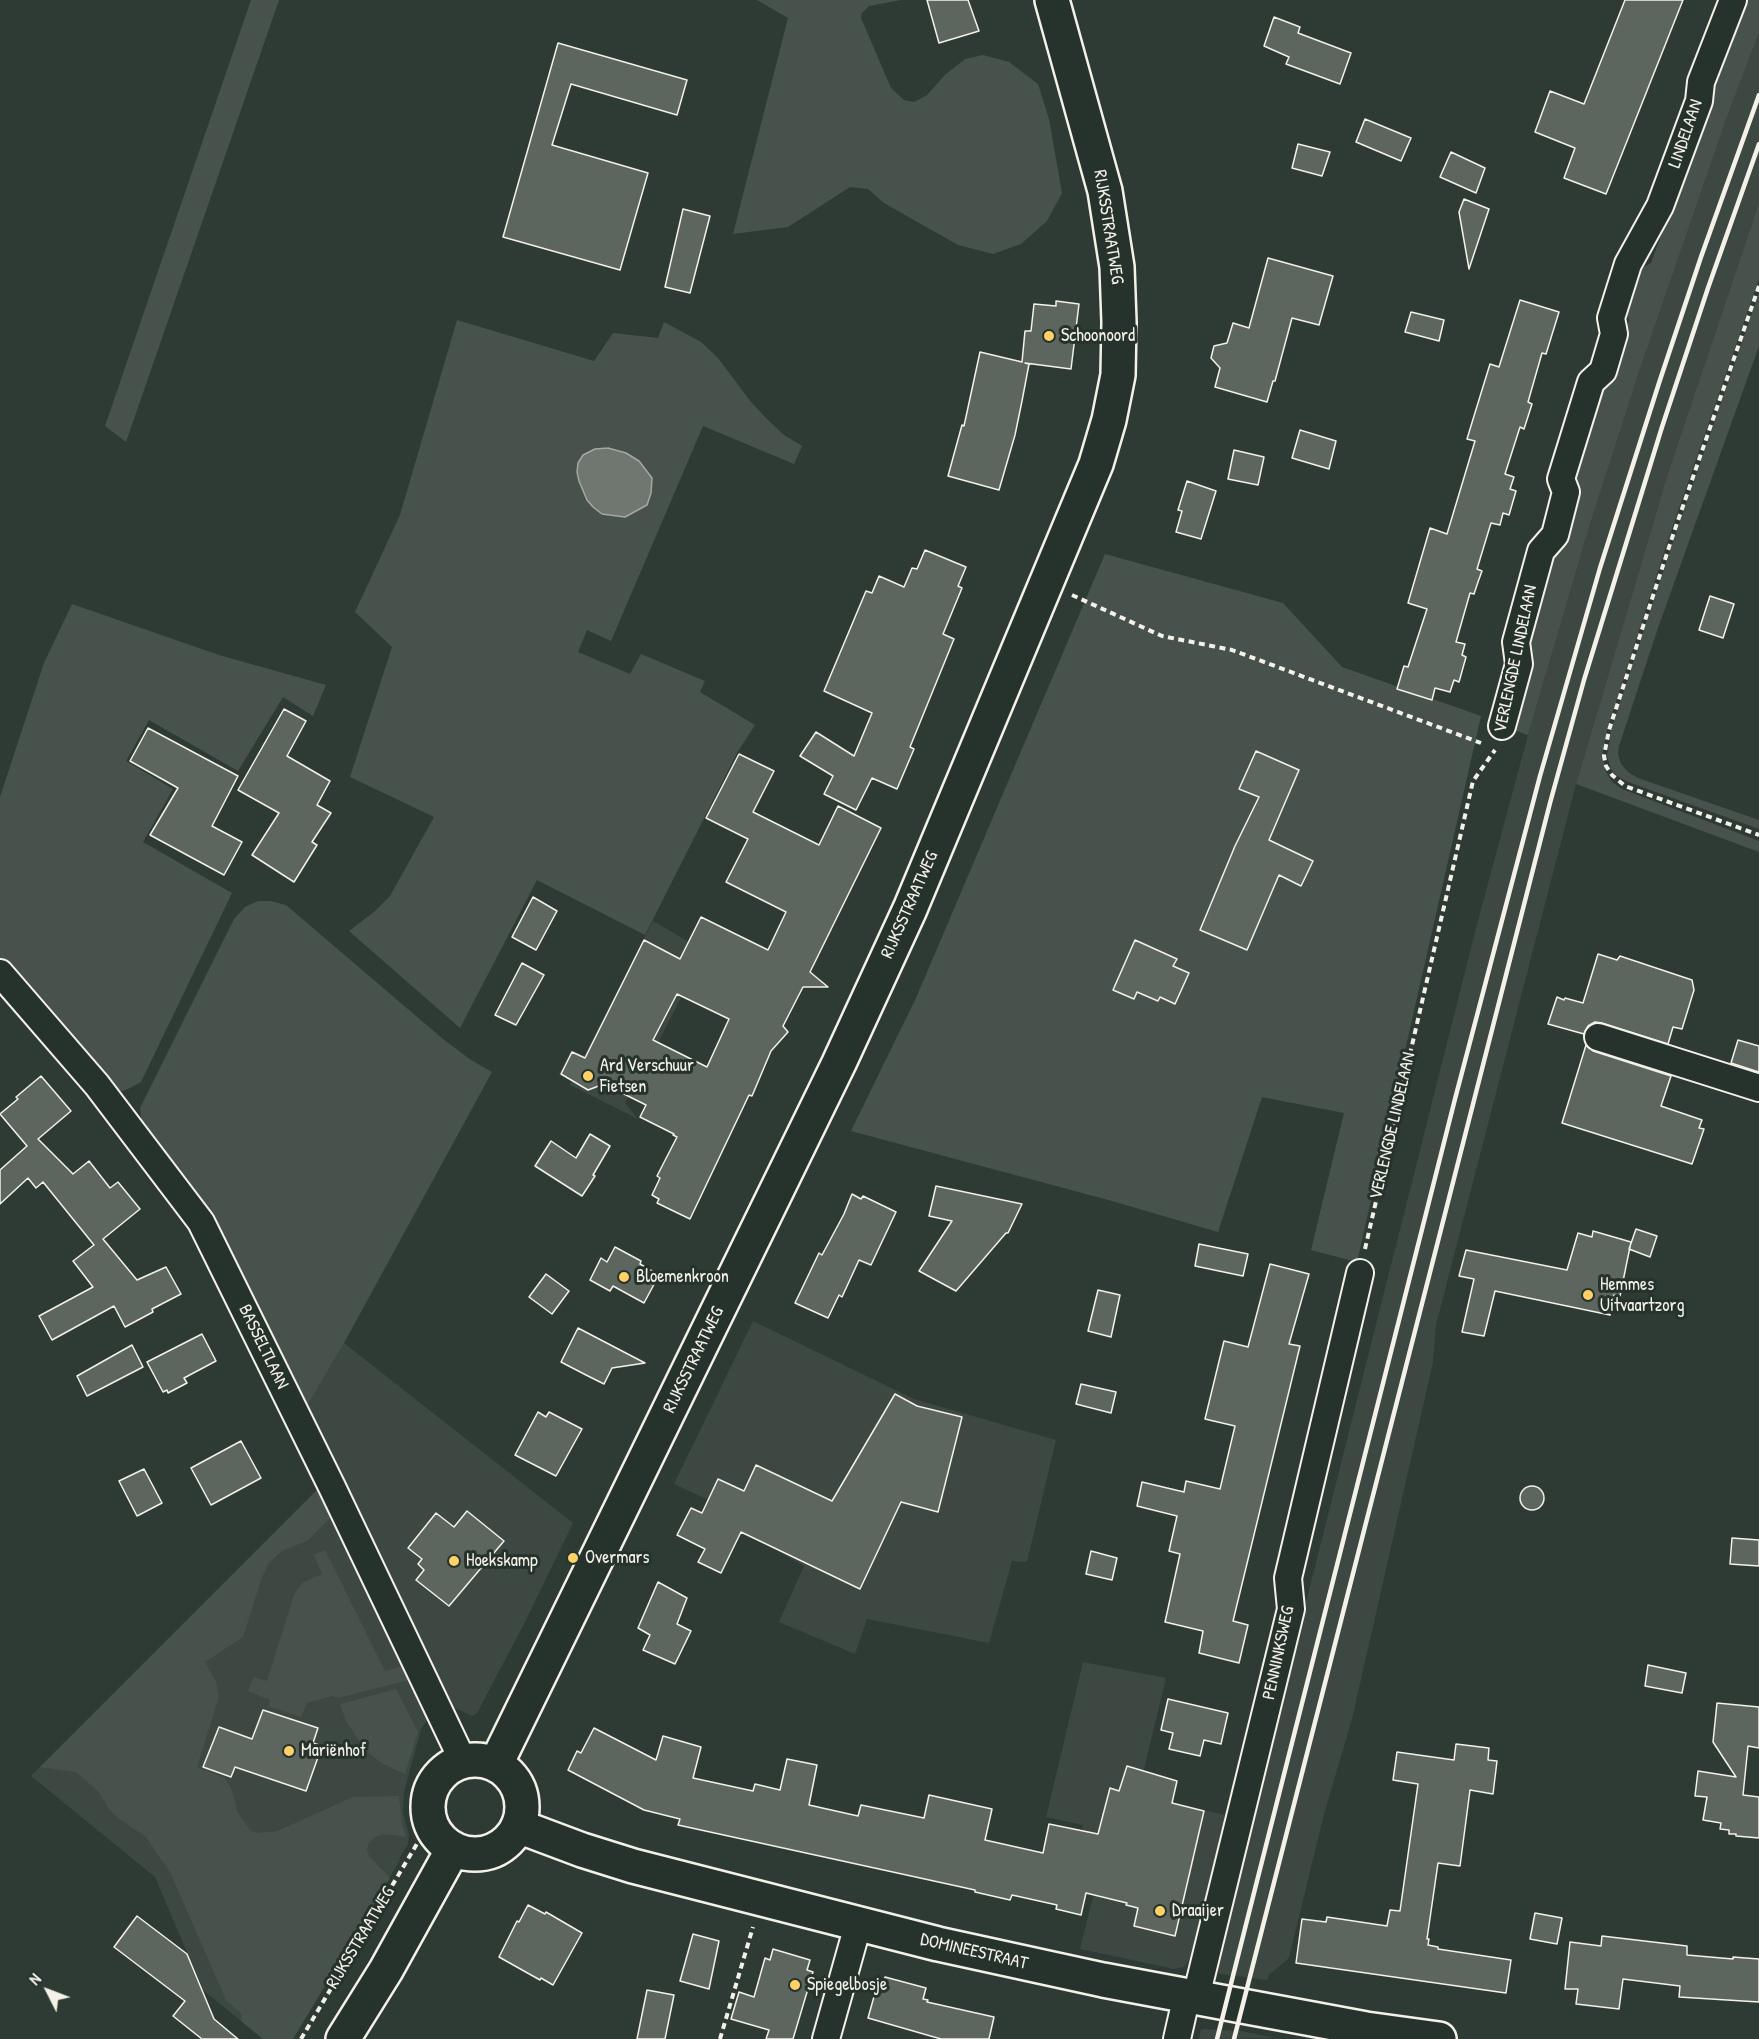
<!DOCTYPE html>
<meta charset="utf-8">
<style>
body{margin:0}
#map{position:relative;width:1759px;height:2039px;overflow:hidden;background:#2e3b34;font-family:"Patrick Hand",sans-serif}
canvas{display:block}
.north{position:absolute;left:18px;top:1961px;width:60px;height:60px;-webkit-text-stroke:4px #26332d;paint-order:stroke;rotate:312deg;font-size:16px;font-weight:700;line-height:24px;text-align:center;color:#f4f1e8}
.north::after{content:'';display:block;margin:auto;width:21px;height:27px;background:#f4f1e8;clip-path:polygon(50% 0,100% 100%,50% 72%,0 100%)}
</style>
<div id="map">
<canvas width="1759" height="2039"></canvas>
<div class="north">N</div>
</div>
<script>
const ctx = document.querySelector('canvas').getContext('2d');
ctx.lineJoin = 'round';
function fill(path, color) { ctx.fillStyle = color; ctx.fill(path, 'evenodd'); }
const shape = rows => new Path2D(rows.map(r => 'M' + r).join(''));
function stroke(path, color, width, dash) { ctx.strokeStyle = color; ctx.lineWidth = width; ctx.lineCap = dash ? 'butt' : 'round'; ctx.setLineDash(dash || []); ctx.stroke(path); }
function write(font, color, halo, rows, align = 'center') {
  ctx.font = font + ' "Patrick Hand",sans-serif'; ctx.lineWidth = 6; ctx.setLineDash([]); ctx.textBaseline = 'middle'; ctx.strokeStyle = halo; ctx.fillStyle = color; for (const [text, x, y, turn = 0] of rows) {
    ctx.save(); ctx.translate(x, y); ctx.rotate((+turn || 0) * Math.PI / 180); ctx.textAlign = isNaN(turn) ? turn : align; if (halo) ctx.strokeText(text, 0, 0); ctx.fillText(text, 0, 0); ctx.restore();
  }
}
const built = shape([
 [1759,33,1759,203,1668,473,1576,784,1436,1325,1433,1362,1352,1719,1324,1814,1289,1958,1269,1975,1267,1980,1220,1974,1216,1968,1219,1947,1476,928,1528,735,1591,521,1640,369,1727,117],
 [653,921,705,951,659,1041,653,1040,648,1062,625,1103,638,1119,570,1085,572,1081,559,1074,571,1050,584,1056],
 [753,1321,914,1399,1056,1440,1027,1562,1012,1561,989,1643,867,1619,855,1654,779,1622,804,1566,783,1554,790,1538,674,1484],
 [344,1343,573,1523,525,1622,477,1713,472,1716,457,1709,448,1708,303,1413],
 [317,1490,429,1717,421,1729,404,1792,403,1813,409,1835,408,1844,399,1859,400,1860,293,2039,263,2039,203,1990,155,1877,31,1776],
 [1083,1662,1166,1678,1138,1794,1225,1815,1191,1957,1184,1967,1174,1969,1080,1949,1097,1881,1078,1851,1083,1825,1046,1817],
 [1201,2029,1241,2031,1275,2038,1199,2039]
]);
const green = shape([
 [251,0,279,0,126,442,105,426],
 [757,0,901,0,869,6,862,13,861,18,891,88,904,100,914,102,927,95,945,75,965,59,983,55,1009,62,1038,84,1049,119,1062,193,1047,221,1021,244,993,254,958,245,884,203,868,189,850,187,788,227,733,234,788,18],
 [1741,0,1759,0,1759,33,1727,117,1640,369,1591,521,1528,735,1513,730,1527,691,1527,645,1552,557,1562,549,1578,493,1575,480,1602,385,1617,357,1629,320,1625,308,1637,271,1651,263,1715,90,1710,85],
 [1759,203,1759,279,1670,534,1607,730,1602,755,1606,772,1612,782,1622,789,1759,841,1759,852,1576,784,1668,473],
 [1759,293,1759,346,1658,628,1619,746,1618,754,1621,764,1628,772,1638,778,1759,820,1759,829,1628,782,1617,776,1611,769,1607,756,1611,730,1675,536],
 [457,320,594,361,613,333,658,338,664,322,701,342,718,358,751,402,767,419,784,435,802,446,794,464,703,426,611,641,587,630,578,652,630,674,641,654,705,681,700,692,755,725,737,753,645,935,537,880,460,1028,349,931,375,911,390,896,434,817,350,777,392,647,355,612,400,515],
 [1105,554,1283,603,1342,667,1481,716,1357,1262,1311,1250,1344,1113,1262,1097,1218,1232,1112,1201,851,1131,916,998],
 [72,604,219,655,326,685,313,716,283,697,238,771,149,720,126,761,173,789,143,842,232,893,141,1082,130,1088,112,1095,0,961,0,797,44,663],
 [258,901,271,901,286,905,443,1039,471,1060,492,1072,344,1343,303,1413,142,1126,140,1108,234,919,245,907],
 [317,1490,331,1517,307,1541,282,1551,269,1563,262,1577,243,1637,205,1662,216,1682,219,1696,197,1767,225,1778,231,1788,238,1813,251,1831,257,1833,277,1831,353,1797,399,1796,402,1824,406,1837,384,1834,375,1837,369,1843,367,1849,369,1856,390,1878,293,2039,263,2039,241,2021,242,2014,226,2000,170,1872,146,1837,118,1818,109,1809,98,1791,76,1772,40,1767],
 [325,1550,385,1671,410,1664,417,1678,338,1698,332,1696,307,1703,301,1717,268,1706,270,1700,248,1691,254,1677,267,1681,294,1595,302,1583,322,1574,314,1555],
 [396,1689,418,1732,405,1774,383,1764,365,1750,346,1721,340,1704]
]);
const water = shape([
 [608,448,626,453,639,461,652,478,651,493,647,505,625,517,602,514,593,507,587,500,579,481,577,472,578,463,583,455,595,449,608,448]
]);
const building = shape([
 [927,0,968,0,979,31,939,43,927,0],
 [1625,0,1683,0,1606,194,1564,178,1575,148,1535,132,1550,91,1584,104,1625,0],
 [1274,17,1300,27,1298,33,1351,53,1340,84,1286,64,1289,57,1264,46,1274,17],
 [558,43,687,80,677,115,571,84,552,145,648,173,620,270,503,237,558,43],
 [1365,119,1411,138,1401,161,1356,142,1365,119],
 [1298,144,1330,152,1322,176,1292,168,1298,144],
 [1451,152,1485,168,1476,193,1440,177,1451,152],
 [1464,199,1489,209,1469,269,1459,212,1464,199],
 [683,209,710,216,690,293,665,287,683,209],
 [1268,258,1333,276,1319,325,1292,318,1275,381,1273,381,1267,402,1215,387,1220,368,1211,358,1214,346,1227,343,1233,323,1249,328,1268,258],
 [1520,300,1559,312,1546,354,1542,353,1528,402,1532,404,1524,429,1520,427,1505,474,1514,477,1510,489,1516,491,1509,515,1503,513,1500,525,1491,523,1477,569,1482,571,1478,582,1474,594,1470,593,1456,642,1465,644,1462,655,1466,657,1459,682,1454,680,1450,692,1435,688,1432,700,1397,689,1404,666,1408,667,1427,609,1408,603,1430,528,1447,534,1475,441,1467,439,1474,416,1490,364,1499,367,1520,300],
 [1056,301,1079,304,1071,369,1025,363,1029,364,1022,401,1015,435,999,490,948,476,962,425,964,426,980,352,1022,362,1025,331,1031,331,1034,304,1056,306,1056,301],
 [1411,312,1444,320,1439,341,1405,332,1411,312],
 [1300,430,1336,441,1329,469,1292,458,1300,430],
 [1234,450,1264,457,1258,485,1228,479,1234,450],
 [1187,481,1216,491,1201,539,1176,532,1182,511,1178,510,1187,481],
 [925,550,966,567,958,586,962,588,943,634,954,639,910,747,914,749,897,789,872,778,856,810,824,794,833,776,800,756,816,732,854,756,872,713,824,691,866,591,872,593,879,576,904,587,912,568,917,569,925,550],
 [1710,596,1734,604,1723,638,1699,630,1710,596],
 [284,709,306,721,287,756,330,781,317,805,331,813,312,842,317,845,294,882,252,855,279,813,238,790,284,709],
 [148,728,238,776,212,826,242,842,224,875,150,835,178,788,130,761,148,728],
 [1256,751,1299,770,1269,840,1313,861,1301,886,1279,875,1247,950,1200,930,1235,846,1259,797,1239,789,1256,751],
 [739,754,774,771,753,812,819,845,838,806,881,828,810,972,828,987,803,987,783,1026,788,1032,771,1051,752,1096,749,1095,690,1219,657,1203,659,1199,652,1195,660,1178,657,1176,677,1137,673,1135,674,1134,640,1117,646,1105,604,1084,588,1090,561,1074,572,1052,585,1058,644,940,680,959,701,917,768,950,786,912,726,882,748,839,706,818,739,754],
 [677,994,729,1019,707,1067,653,1040,677,994],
 [533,897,557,911,536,950,512,937,533,897],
 [1135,940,1177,959,1173,966,1189,973,1175,1004,1160,997,1158,1001,1137,992,1134,999,1113,990,1135,940],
 [1598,954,1617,960,1620,956,1692,980,1694,990,1682,1029,1673,1027,1668,1044,1602,1023,1595,1022,1588,1026,1584,1034,1548,1024,1557,997,1564,1000,1565,998,1583,1003,1598,954],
 [522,963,544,975,516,1025,495,1015,522,963],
 [1738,1040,1759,1046,1759,1072,1731,1063,1738,1040],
 [1586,1045,1593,1051,1671,1076,1661,1106,1702,1120,1699,1128,1704,1129,1692,1164,1562,1123,1586,1045],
 [41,1076,71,1111,38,1139,73,1174,89,1161,110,1188,118,1182,140,1209,103,1239,137,1280,166,1267,181,1294,152,1309,153,1312,125,1327,114,1306,52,1340,39,1316,93,1287,73,1261,94,1245,43,1182,36,1188,28,1178,0,1204,0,1170,27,1146,0,1114,18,1099,16,1097,41,1076],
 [590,1134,610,1146,593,1175,595,1176,582,1196,535,1166,551,1141,576,1158,590,1134],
 [936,1186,1022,1204,1008,1233,1006,1233,956,1291,919,1271,952,1221,929,1216,936,1186],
 [852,1194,861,1199,863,1196,896,1212,871,1265,859,1260,842,1297,839,1295,828,1318,795,1303,819,1253,822,1255,844,1214,852,1194],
 [1636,1229,1657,1236,1650,1257,1629,1249,1636,1229],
 [1593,1231,1631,1242,1620,1296,1614,1295,1610,1315,1495,1291,1484,1336,1462,1332,1474,1279,1459,1276,1466,1250,1567,1270,1578,1233,1592,1237,1593,1231],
 [1199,1244,1248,1254,1243,1276,1195,1266,1199,1244],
 [615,1247,641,1261,640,1264,659,1275,644,1303,613,1286,610,1291,590,1280,601,1258,607,1262,615,1247],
 [1270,1264,1309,1274,1289,1344,1300,1346,1233,1621,1248,1625,1239,1663,1199,1653,1203,1631,1165,1622,1180,1554,1169,1551,1177,1516,1137,1506,1142,1482,1184,1492,1186,1481,1220,1489,1235,1426,1205,1419,1224,1341,1248,1347,1270,1264],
 [546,1274,569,1291,552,1314,529,1297,546,1274],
 [1098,1290,1120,1295,1111,1337,1088,1331,1098,1290],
 [578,1328,645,1363,612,1368,604,1384,586,1375,561,1362,578,1328],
 [202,1334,216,1361,184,1378,187,1383,168,1393,167,1390,163,1392,147,1362,202,1334],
 [132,1345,143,1367,87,1396,77,1376,132,1345],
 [1081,1384,1116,1392,1111,1413,1076,1404,1081,1384],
 [895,1394,917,1406,962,1417,938,1512,901,1502,860,1589,741,1532,721,1573,698,1562,705,1549,677,1535,691,1508,702,1513,718,1479,744,1491,756,1465,832,1501,895,1394],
 [538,1412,546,1417,549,1412,582,1429,556,1476,515,1455,538,1412],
 [241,1441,261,1478,211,1505,191,1468,241,1441],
 [144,1469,162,1503,137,1516,119,1481,144,1469],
 '1520 1498a12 12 0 1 1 24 0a12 12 0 1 1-24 0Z',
 [467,1511,504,1541,449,1606,416,1580,424,1570,418,1564,422,1559,408,1548,436,1513,454,1527,467,1511],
 [1732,1538,1759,1540,1759,1566,1730,1564,1732,1538],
 [1091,1551,1117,1558,1112,1580,1086,1574,1091,1551],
 [658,1582,687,1598,677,1624,691,1631,675,1664,643,1650,650,1635,638,1628,658,1582],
 [1648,1665,1686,1673,1682,1693,1645,1686,1648,1665],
 [1168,1699,1228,1713,1221,1744,1204,1740,1200,1756,1169,1749,1173,1733,1161,1730,1168,1699],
 [1717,1703,1759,1707,1759,1748,1748,1746,1743,1795,1759,1797,1759,1838,1736,1836,1736,1834,1729,1834,1729,1830,1720,1829,1721,1823,1703,1820,1707,1797,1695,1796,1698,1771,1736,1777,1713,1742,1717,1703],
 [263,1710,318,1728,313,1743,322,1746,306,1791,235,1767,231,1777,203,1767,219,1727,252,1739,263,1710],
 [594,1728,656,1760,663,1736,701,1747,693,1778,753,1791,755,1784,780,1790,787,1759,817,1765,809,1805,858,1816,861,1805,924,1818,929,1795,992,1809,985,1840,1043,1853,1049,1824,1098,1834,1110,1788,1119,1791,1127,1766,1177,1781,1172,1803,1204,1811,1175,1936,1134,1926,1138,1908,1126,1905,1127,1903,1086,1893,1081,1915,1056,1909,1057,1905,1012,1895,1010,1900,975,1892,975,1890,678,1825,680,1819,644,1810,568,1770,577,1751,581,1753,594,1728],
 [1456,1744,1489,1748,1488,1760,1497,1761,1493,1794,1470,1790,1460,1866,1438,1863,1427,1939,1429,1939,1428,1945,1438,1947,1438,1949,1511,1960,1506,1993,1296,1963,1302,1919,1326,1922,1327,1917,1387,1926,1390,1910,1400,1911,1418,1784,1393,1780,1397,1752,1454,1760,1456,1744],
 [528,1905,545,1914,546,1912,582,1933,553,1985,541,1978,540,1980,499,1957,517,1921,519,1922,528,1905],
 [1535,1913,1562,1918,1557,1944,1530,1939,1535,1913],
 [137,1916,187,1954,214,2019,238,2039,202,2039,173,2016,185,2001,114,1947,137,1916],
 [693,1934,719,1941,709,1989,680,1981,693,1934],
 [1602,1936,1687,1946,1687,1955,1733,1959,1733,1957,1759,1959,1759,2002,1679,1997,1680,1986,1623,1979,1619,2009,1576,2004,1578,1989,1565,1989,1570,1942,1601,1946,1602,1936],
 [773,1949,810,1960,807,1970,813,1972,793,2039,766,2039,769,2030,731,2019,739,1992,754,1997,765,1958,770,1960,773,1949],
 [885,1977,926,1988,923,1999,928,2000,927,2002,994,2017,989,2039,941,2039,868,2018,877,1986,883,1987,885,1977],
 [647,1990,674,1995,665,2039,637,2039,647,1990]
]);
const path = shape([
 [1759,286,1673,535,1609,730,1604,756,1606,766,1612,775,1625,786,1759,835],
 [1072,595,1162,636,1232,650,1481,743],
 [1365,1249,1473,781,1495,750],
 '413 1805a62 62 0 1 1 124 0a62 62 0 1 1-124 0Z',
 [301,2039,421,1837],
 [720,2039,753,1927]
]);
const minor = shape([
 [1502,726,1519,664,1516,642,1541,551,1555,535,1566,492,1561,479,1591,382,1603,371,1614,334,1611,318,1628,264,1660,206,1699,101,1701,82,1733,0],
 [0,973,97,1085,201,1222,332,1487,463,1761],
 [1598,1037,1759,1088],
 [1196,1997,1291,1609,1288,1578,1360,1273],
 [826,2039,858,1925],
 [1177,2039,1187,1995]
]);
const secondary = shape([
 [518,1826,582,1850,633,1866,938,1944,1103,1980,1226,2003,1366,2029,1439,2039]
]);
const primary = shape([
 '428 1807a47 47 0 1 1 94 0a47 47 0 1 1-94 0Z',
 [496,1764,839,1063,910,909,1096,464,1109,420,1118,375,1119,322,1117,267,1105,191,1052,0],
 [343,2039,386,1970,453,1849]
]);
const rail = shape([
 [1217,2039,1455,1099,1540,776,1600,568,1659,383,1701,257,1759,95],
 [1234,2039,1550,803,1584,680,1662,427,1708,288,1759,144]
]);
const markers = [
 [1049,336,6,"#ffd166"],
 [588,1076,6,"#ffd166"],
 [624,1277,6,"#ffd166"],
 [1588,1295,6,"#ffd166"],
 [573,1558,6,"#ffd166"],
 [454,1561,6,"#ffd166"],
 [289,1751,6,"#ffd166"],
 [1160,1911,6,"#ffd166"],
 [795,1985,6,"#ffd166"]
];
const streetNames = [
 ["LINDELAAN",1686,134,-71],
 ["RIJKSSTRAATWEG",1108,227,81],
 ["VERLENGDE LINDELAAN",1516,659,-78],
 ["RIJKSSTRAATWEG",910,905,-66],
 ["VERLENGDE LINDELAAN",1393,1126,-77],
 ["BASSELTLAAN",263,1347,64],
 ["RIJKSSTRAATWEG",694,1360,-64],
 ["PENNINKSWEG",1279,1653,-78],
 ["RIJKSSTRAATWEG",361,1938,-59],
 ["DOMINEESTRAAT",974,1952,13]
];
const poiNames = [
 ["Schoonoord",1061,336],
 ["Ard Verschuur",600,1066],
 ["Fietsen",600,1087],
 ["Bloemenkroon",636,1277],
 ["Hemmes",1600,1285],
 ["Uitvaartzorg",1600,1306],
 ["Overmars",585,1558],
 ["Hoekskamp",466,1561],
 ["Mariënhof",301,1751],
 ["Draaijer",1172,1911],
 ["Spiegelbosje",807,1985]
];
fill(built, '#3c4841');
fill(green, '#48524c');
fill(water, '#6f7770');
stroke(water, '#a4a8a0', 1.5);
fill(building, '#5c655e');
stroke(building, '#f4f1e8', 1.5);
stroke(minor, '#f4f1e8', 30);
stroke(secondary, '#f4f1e8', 38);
stroke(primary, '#f4f1e8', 38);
stroke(path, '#f4f1e8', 4, [6, 4.5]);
stroke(minor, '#26332d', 26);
stroke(secondary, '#26332d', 33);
stroke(primary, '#26332d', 33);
stroke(rail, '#f4f1e8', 4.5);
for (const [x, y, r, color] of markers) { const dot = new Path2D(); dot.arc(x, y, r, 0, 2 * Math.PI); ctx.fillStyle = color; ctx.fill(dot); stroke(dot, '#26332d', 2); }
write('18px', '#f4f1e8', '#26332d', streetNames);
write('18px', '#f4f1e8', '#26332d', poiNames, 'left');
</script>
